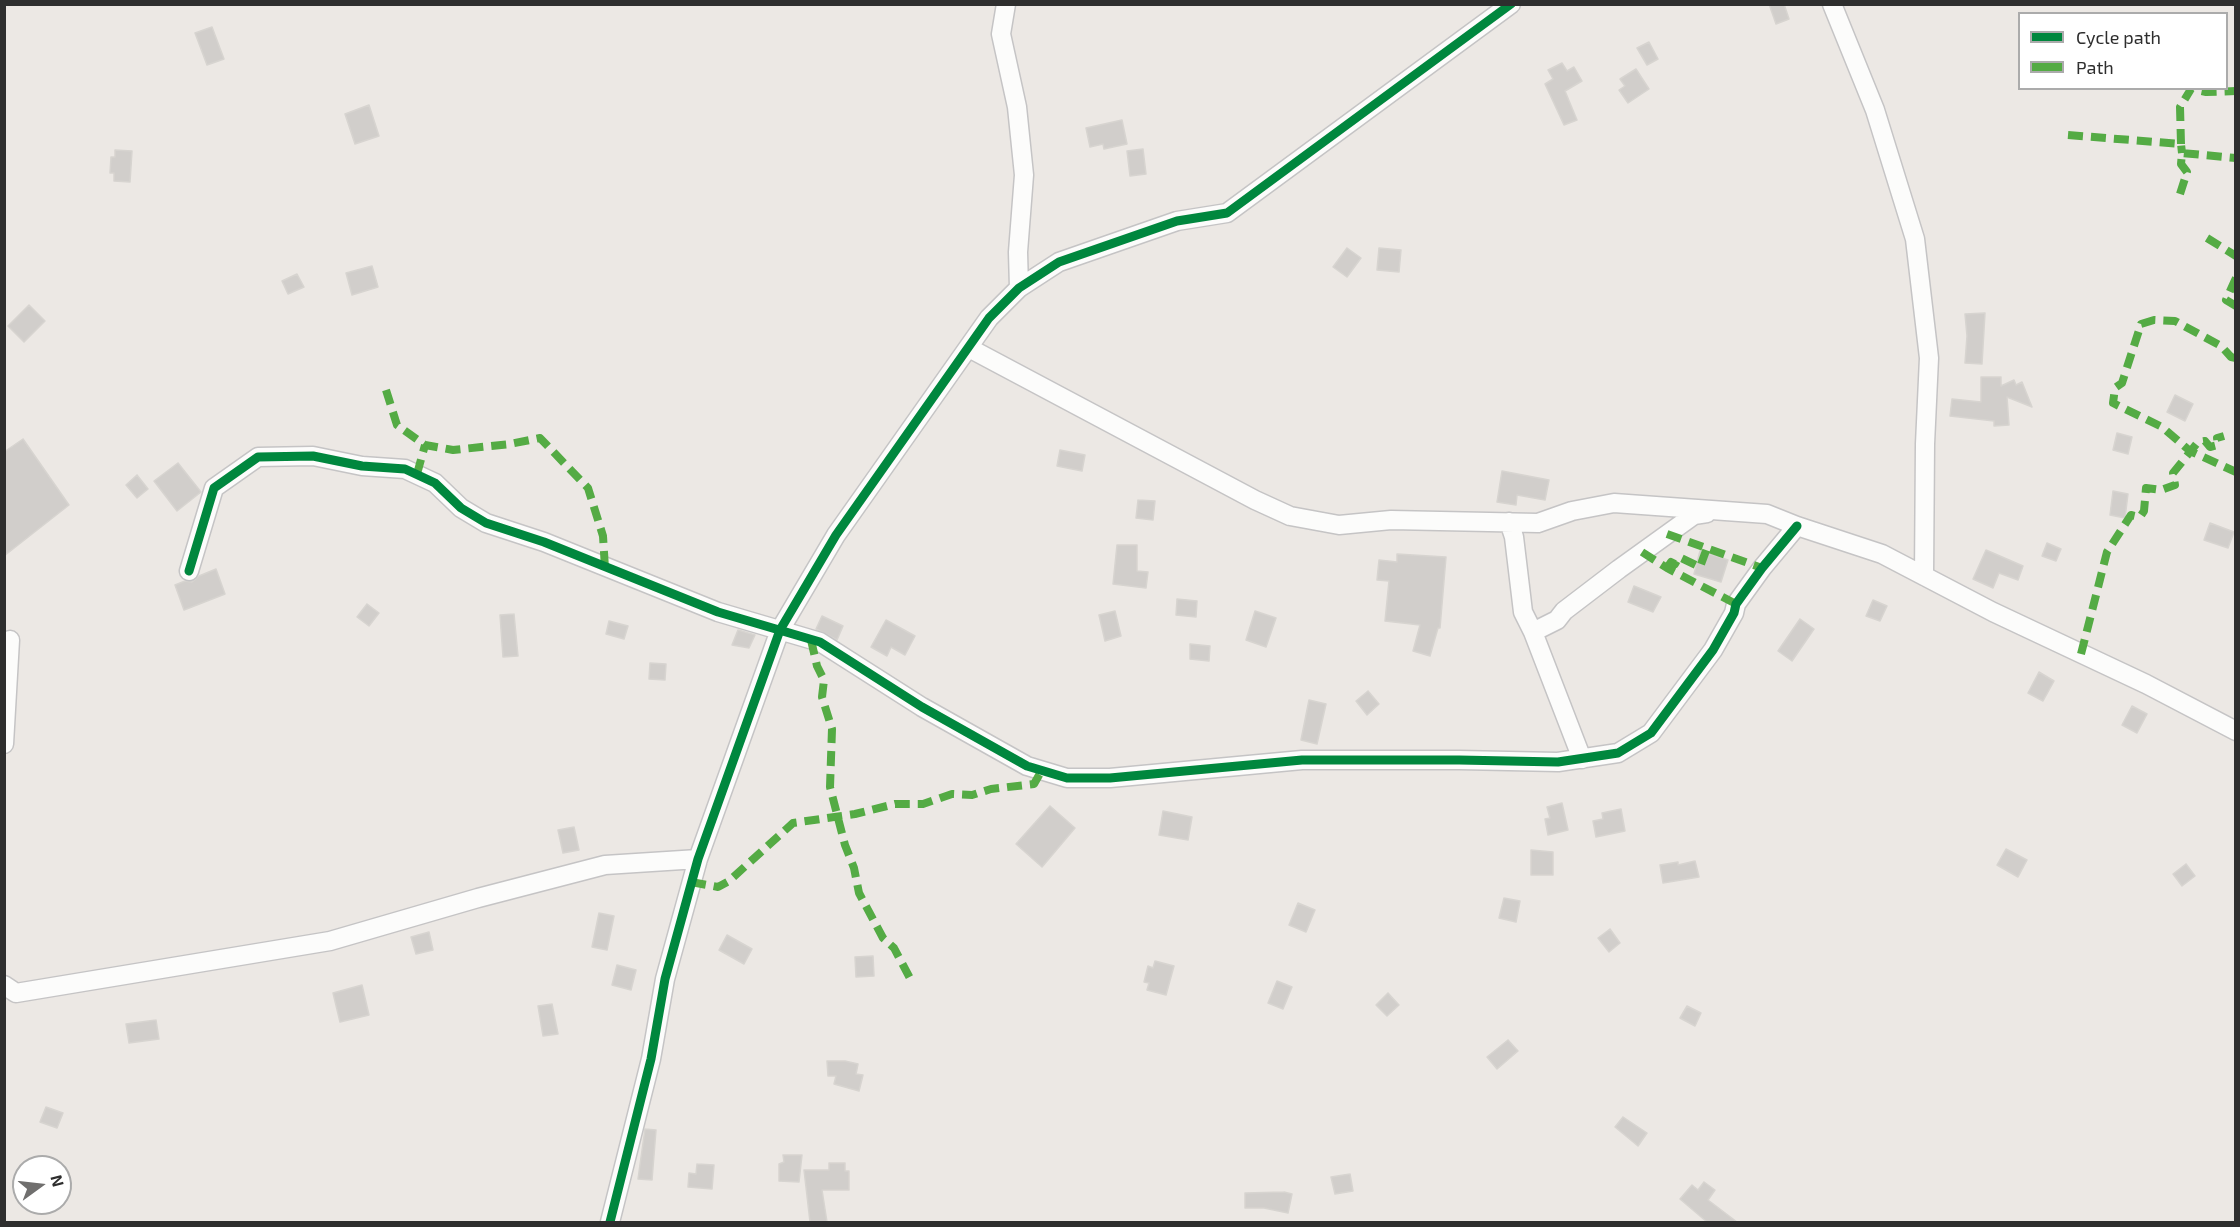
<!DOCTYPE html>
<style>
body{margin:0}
#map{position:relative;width:2240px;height:1227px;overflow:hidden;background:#ece8e4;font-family:"Exo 2",sans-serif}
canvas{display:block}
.frame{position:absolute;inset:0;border:6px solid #2e2e2e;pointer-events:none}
.legend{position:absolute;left:2018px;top:12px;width:210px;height:78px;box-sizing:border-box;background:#fff;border:2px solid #ababab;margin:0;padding:8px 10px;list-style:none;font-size:18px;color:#2e2e2e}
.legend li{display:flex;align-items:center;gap:12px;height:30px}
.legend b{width:30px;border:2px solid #ababab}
.north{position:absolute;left:12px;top:1155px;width:60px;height:60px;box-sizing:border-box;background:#fff;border:2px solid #ababab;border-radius:50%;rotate:75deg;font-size:16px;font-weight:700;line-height:24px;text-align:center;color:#2e2e2e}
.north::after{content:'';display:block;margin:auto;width:21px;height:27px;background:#706f6e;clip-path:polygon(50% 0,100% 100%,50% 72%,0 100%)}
</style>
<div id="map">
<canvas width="2240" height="1227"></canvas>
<div class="frame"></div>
<ul class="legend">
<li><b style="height:8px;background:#00873e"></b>Cycle path</li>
<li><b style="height:8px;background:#54ab44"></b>Path</li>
</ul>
<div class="north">N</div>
</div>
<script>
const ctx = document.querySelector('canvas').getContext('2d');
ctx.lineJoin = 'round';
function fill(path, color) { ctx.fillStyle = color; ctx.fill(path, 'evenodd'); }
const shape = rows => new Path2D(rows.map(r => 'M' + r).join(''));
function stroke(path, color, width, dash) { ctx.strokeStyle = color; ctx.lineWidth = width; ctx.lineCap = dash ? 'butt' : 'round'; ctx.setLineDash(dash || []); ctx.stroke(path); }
const building = shape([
 [1769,4,1784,4,1789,19,1776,24,1769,4],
 [212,27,224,59,207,65,195,33,212,27],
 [1649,42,1658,59,1647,65,1637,48,1649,42],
 [1562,63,1567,71,1574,67,1582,81,1565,91,1577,120,1564,125,1545,84,1553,79,1548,70,1562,63],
 [1636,69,1649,89,1628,103,1619,90,1625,86,1620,79,1636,69],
 [369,105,379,136,355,144,345,114,369,105],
 [1122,120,1127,144,1104,149,1103,144,1090,147,1086,128,1122,120],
 [1143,149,1146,174,1130,176,1127,151,1143,149],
 [115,150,132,151,130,182,114,181,114,173,110,173,111,157,115,157,115,150],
 [1347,248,1361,258,1347,277,1333,267,1347,248],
 [1379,248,1401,250,1399,272,1377,270,1379,248],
 [372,266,378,287,352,295,346,273,372,266],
 [297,274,304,287,288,294,282,281,297,274],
 [29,305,45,321,24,342,8,326,29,305],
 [1985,313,1982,364,1965,363,1967,336,1965,314,1985,313],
 [1981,377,2001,377,2001,386,2014,380,2016,385,2022,382,2032,407,2007,397,2009,425,1994,426,1994,421,1950,416,1952,399,1981,402,1981,377],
 [2175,395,2193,404,2185,421,2167,412,2175,395],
 [2117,433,2132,437,2128,454,2113,450,2117,433],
 [23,439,69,505,4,556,4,452,23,439],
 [1060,450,1085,455,1082,471,1057,466,1060,450],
 [178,463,201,492,177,511,154,481,178,463],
 [1502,471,1549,480,1545,500,1517,495,1516,505,1497,502,1502,471],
 [137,475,148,489,137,498,126,485,137,475],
 [2113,491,2128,494,2125,518,2110,515,2113,491],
 [1138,500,1155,501,1153,520,1136,518,1138,500],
 [2210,523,2234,532,2228,548,2204,540,2210,523],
 [2047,543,2061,549,2056,561,2042,556,2047,543],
 [1117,545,1137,545,1137,571,1148,572,1146,588,1113,584,1117,545],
 [1986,550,2023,566,2018,580,1999,573,1993,588,1973,579,1986,550],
 [1700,551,1728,560,1721,582,1694,574,1700,551],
 [1397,554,1446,557,1440,628,1438,628,1430,656,1413,651,1420,625,1385,621,1389,581,1377,580,1379,560,1397,562,1397,554],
 [216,569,225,594,184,610,175,585,185,581,192,582,199,576,216,569],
 [1634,586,1661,597,1653,612,1628,602,1634,586],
 [1177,599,1197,601,1196,617,1176,615,1177,599],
 [1873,600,1887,606,1880,621,1866,616,1873,600],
 [367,604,379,613,369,626,357,617,367,604],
 [1115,611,1121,636,1105,641,1099,615,1115,611],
 [1255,611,1276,618,1266,647,1246,640,1255,611],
 [514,614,518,656,503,657,500,615,514,614],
 [822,616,843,626,837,640,816,629,822,616],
 [1800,619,1814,629,1792,661,1778,651,1800,619],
 [886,620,915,636,905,655,891,647,887,656,871,647,886,620],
 [609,621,628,626,624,639,606,634,609,621],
 [738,630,755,635,749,648,732,645,738,630],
 [1190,644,1210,646,1209,661,1190,659,1190,644],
 [650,663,666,664,665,680,649,679,650,663],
 [2039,672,2054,681,2043,701,2028,693,2039,672],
 [1368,691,1379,704,1367,715,1356,701,1368,691],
 [1309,700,1326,704,1317,744,1301,740,1309,700],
 [2132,706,2147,714,2137,733,2122,725,2132,706],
 [1562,803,1568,830,1548,835,1545,819,1550,818,1547,807,1562,803],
 [1050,806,1075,828,1042,867,1016,844,1050,806],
 [1621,809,1625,831,1596,837,1593,821,1603,819,1602,813,1621,809],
 [1163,811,1192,817,1188,840,1159,835,1163,811],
 [574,827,579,850,563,853,558,830,574,827],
 [2006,849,2027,860,2018,877,1997,865,2006,849],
 [1531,850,1553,852,1553,875,1531,875,1531,850],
 [1695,861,1699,877,1663,883,1660,865,1678,862,1678,865,1695,861],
 [2186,864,2195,876,2182,886,2173,874,2186,864],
 [1504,898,1520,901,1516,922,1499,918,1504,898],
 [1298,903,1315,910,1306,932,1289,925,1298,903],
 [599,913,614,916,607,950,592,947,599,913],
 [1610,929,1620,943,1609,952,1598,938,1610,929],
 [429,932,433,950,416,954,411,937,429,932],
 [727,935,752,949,744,964,719,950,727,935],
 [873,956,874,976,856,977,855,957,873,956],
 [1155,961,1174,966,1166,995,1147,990,1149,983,1144,982,1148,966,1153,968,1155,961],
 [617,965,636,970,631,990,612,985,617,965],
 [1277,981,1292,987,1283,1009,1268,1003,1277,981],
 [362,985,369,1015,340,1022,333,993,362,985],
 [1388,993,1399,1005,1387,1016,1376,1005,1388,993],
 [552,1004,558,1034,543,1036,538,1006,552,1004],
 [1687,1006,1701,1013,1695,1026,1680,1018,1687,1006],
 [156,1020,159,1039,129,1043,126,1024,156,1020],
 [1508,1040,1518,1051,1497,1069,1487,1057,1508,1040],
 [827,1061,845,1061,858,1064,856,1074,863,1075,859,1091,834,1084,836,1076,828,1076,827,1061],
 [46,1107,63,1113,57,1128,40,1122,46,1107],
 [1623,1117,1647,1133,1638,1146,1615,1127,1623,1117],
 [645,1129,656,1130,652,1180,638,1179,645,1129],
 [783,1155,802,1155,799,1182,779,1181,779,1164,784,1162,783,1155],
 [829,1163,845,1163,845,1171,849,1171,849,1190,822,1190,827,1222,810,1222,804,1170,829,1170,829,1163],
 [697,1164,714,1165,712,1189,688,1187,689,1173,696,1174,697,1164],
 [1350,1174,1353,1191,1335,1194,1331,1177,1350,1174],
 [1704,1182,1715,1190,1708,1200,1737,1222,1707,1222,1680,1199,1692,1185,1698,1190,1704,1182],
 [1284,1192,1292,1194,1288,1213,1264,1208,1245,1208,1245,1193,1284,1192]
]);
const minor = shape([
 [1006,4,1001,34,1017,107,1024,175,1018,252,1019,288],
 [1832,4,1875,110,1915,239,1929,358,1925,444,1924,576],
 [969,348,1255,500,1290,516,1339,525,1391,520,1538,523,1572,511,1614,503,1767,514,1797,526,1882,554,1993,612,2146,684,2236,731],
 [1509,522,1514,537,1523,612,1533,632,1582,759],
 [189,571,214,488,258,457,313,456,362,466,405,469,435,483,461,508,486,523,544,542,718,612,820,642,922,707,1027,766,1067,778,1110,778,1302,760,1459,760,1558,762,1618,753,1651,733,1713,650,1734,613,1736,604,1762,568,1797,526],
 [1533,632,1557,620,1564,611,1619,569,1694,515,1707,513],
 [4,744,10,640],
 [4,985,16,993,330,941,478,898,605,865,698,859],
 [610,1222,651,1059,665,979,698,859,780,630,836,535,989,318,1019,288,1059,262,1177,221,1227,213,1511,4]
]);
const quiet = shape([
 [2068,135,2181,144,2182,153],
 [2181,144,2180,107,2191,89,2206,92,2236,91],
 [2180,194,2187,172,2181,164,2182,153,2236,158],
 [2207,238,2236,256],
 [2236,278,2226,300,2236,306],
 [2236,358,2231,357,2221,346,2175,321,2154,320,2141,324,2122,383,2115,388,2113,403,2162,427,2190,451,2236,472],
 [386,390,397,425,425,445,453,450,510,444,540,438,588,488,603,536,605,568],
 [417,474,425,445],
 [1667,534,1762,568],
 [1642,552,1667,568,1736,604],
 [1667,568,1671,562,1675,564,1679,557,1700,567,1707,548],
 [811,640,817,666,824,680,822,697,832,729,830,787,845,845,854,868,859,893,883,938,894,948,913,984],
 [2081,654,2107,552,2131,515,2140,517,2144,511,2146,488,2161,490,2175,485,2173,473,2198,442,2205,441,2210,447,2218,445,2217,438,2224,436],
 [691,882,718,887,729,881,793,823,855,814,895,804,923,804,952,794,972,795,991,789,1034,784,1042,770]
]);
const cycleway = shape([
 [189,571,214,488,258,457,313,456,362,466,405,469,435,483,461,508,486,523,544,542,718,612,820,642,922,707,1027,766,1067,778,1110,778,1302,760,1459,760,1558,762,1618,753,1651,733,1713,650,1734,613,1736,604,1762,568,1797,526],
 [610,1222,651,1059,665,979,698,859,780,630,836,535,989,318,1019,288,1059,262,1177,221,1227,213,1511,4]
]);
fill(building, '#d1cecb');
stroke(building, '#d7d4d0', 1.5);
stroke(minor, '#c5c4c5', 21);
stroke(minor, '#fcfcfb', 18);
stroke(quiet, '#54ab44', 8, [15, 8]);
stroke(cycleway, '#00873e', 9);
</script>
